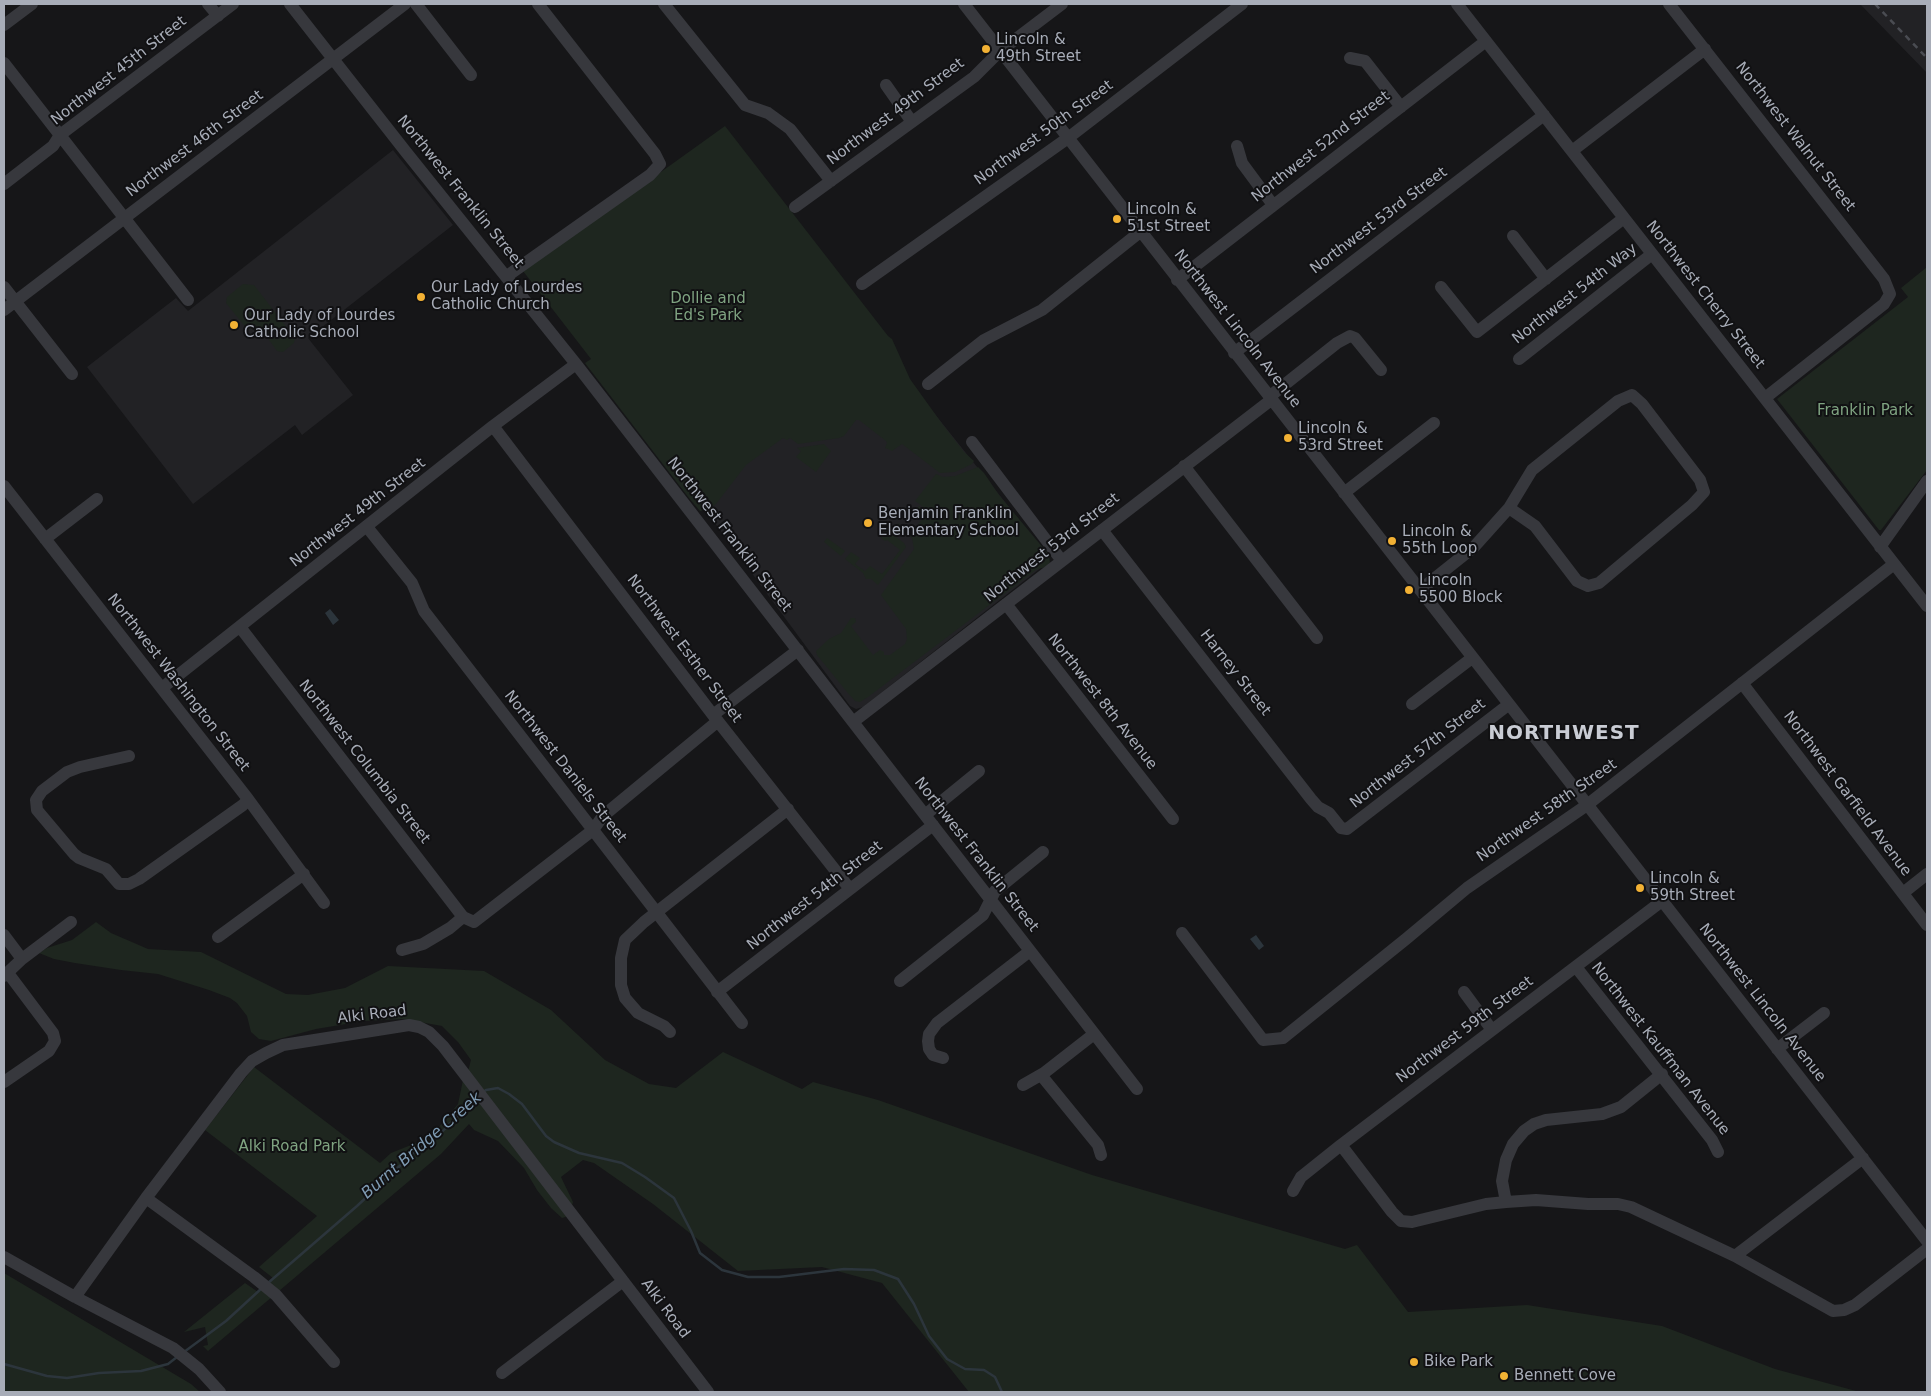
<!DOCTYPE html>
<style>
body{margin:0}
#map{position:relative;width:1931px;height:1396px;overflow:hidden;background:#161618;font-family:"DejaVu Sans",sans-serif}
canvas{display:block}
.frame{position:absolute;inset:0;border:5px solid #a8adb8;pointer-events:none}
</style>
<div id="map">
<canvas width="1931" height="1396"></canvas>
<div class="frame"></div>
</div>
<script>
const ctx = document.querySelector('canvas').getContext('2d');
ctx.lineJoin = 'round';
function fill(path, color) { ctx.fillStyle = color; ctx.fill(path, 'evenodd'); }
const shape = rows => new Path2D(rows.map(r => 'M' + r).join(''));
function stroke(path, color, width, dash) { ctx.strokeStyle = color; ctx.lineWidth = width; ctx.lineCap = dash ? 'butt' : 'round'; ctx.setLineDash(dash || []); ctx.stroke(path); }
function write(font, color, halo, rows, align = 'center') {
  ctx.font = font + ' "DejaVu Sans",sans-serif'; ctx.lineWidth = 4; ctx.setLineDash([]); ctx.textBaseline = 'middle'; ctx.strokeStyle = halo; ctx.fillStyle = color; for (const [text, x, y, turn = 0] of rows) {
    ctx.save(); ctx.translate(x, y); ctx.rotate((+turn || 0) * Math.PI / 180); ctx.textAlign = isNaN(turn) ? turn : align; if (halo) ctx.strokeText(text, 0, 0); ctx.fillText(text, 0, 0); ctx.restore();
  }
}
const built = shape([
 [1860,4,1927,4,1927,73],
 [393,150,453,225,308,338,353,395,302,435,295,425,193,504,87,367,176,298,188,311],
 [879,344,1048,556,1047,563,863,707,856,709,850,706,686,484]
]);
const green = shape([
 [725,126,888,336,892,339,910,379,943,425,964,452,974,461,972,464,955,472,940,473,902,444,892,451,888,449,885,448,887,443,886,441,859,420,856,420,844,436,839,438,798,444,790,438,787,440,783,438,746,465,716,504,707,510,700,511,689,498,585,363,591,359,523,271],
 [1927,267,1927,470,1881,530,1879,530,1777,399,1908,297,1901,288],
 [243,284,254,285,295,338,294,343,283,352,277,351,262,330,246,328,226,303,227,297],
 [824,444,831,451,816,472,796,457,801,451,797,448],
 [978,467,984,473,999,495,1049,555,1050,564,1047,567,1037,569,868,697,860,702,855,701,847,692,817,655,816,651,829,639,841,633,851,618,855,618,856,622,851,626,873,655,880,650,884,652,884,655,890,655,905,644,907,639,906,629,881,595,914,549,912,538,896,526,898,523,902,526,901,529,910,535,925,515,917,508,919,506,934,520,935,519,930,512,915,501,936,474,943,477,955,476],
 [887,530,904,543,906,547,878,585,871,579,866,579,863,573,845,559,851,552,860,558,855,564,865,571,870,566,882,574,900,550,887,540,885,541,881,538],
 [827,538,845,551,841,556,824,542],
 [96,922,111,933,148,949,201,952,286,994,308,995,345,988,388,966,484,971,551,1010,605,1060,649,1084,676,1088,723,1052,802,1089,813,1082,878,1100,1092,1175,1345,1249,1357,1245,1408,1312,1527,1305,1662,1326,1775,1369,1856,1391,1875,1392,969,1392,882,1283,822,1267,738,1271,653,1204,594,1163,583,1160,561,1177,573,1202,569,1216,562,1218,551,1208,537,1190,524,1168,498,1141,474,1130,469,1124,441,1154,208,1351,203,1346,208,1345,205,1327,184,1332,245,1283,258,1292,273,1278,259,1267,317,1216,205,1130,254,1067,380,1163,391,1153,421,1141,433,1134,458,1104,463,1080,467,1075,471,1060,458,1042,442,1026,403,1019,364,1021,316,1029,271,1041,259,1039,251,1032,247,1016,237,1003,230,998,209,990,158,974,121,970,75,963,54,959,39,953,47,948,72,940],
 [4,1273,191,1384,200,1392,4,1392]
]);
const water = shape([
 [330,609,339,620,333,625,325,613],
 [1256,935,1264,946,1259,950,1250,939]
]);
const stream = shape([
 [483,1092,486,1090,498,1088,509,1094,522,1104,546,1136,554,1142,579,1153,622,1163,645,1177,674,1198,691,1231,700,1253,722,1270,748,1277,779,1277,844,1269,874,1270,898,1279,914,1304,929,1336,947,1359,965,1369,984,1370,995,1377,1002,1392],
 [268,1283,357,1206,418,1149,435,1139,476,1097],
 [184,1352,226,1321,262,1288],
 [4,1364,47,1376,67,1378,99,1373,141,1371,168,1364,177,1357]
]);
const minor = shape([
 [208,4,218,16],
 [290,4,406,152,576,364,1137,1089],
 [416,4,471,75],
 [664,4,745,105,768,113,790,129,831,181],
 [964,4,1927,1241],
 [1457,4,1927,606],
 [1669,4,1884,279,1890,294,1884,304,1765,398],
 [4,25,32,4],
 [1350,58,1365,61,1401,107],
 [4,63,188,300],
 [886,85,912,122],
 [1237,146,1242,163,1273,205],
 [1572,151,1705,49],
 [4,184,53,146,60,135,233,4],
 [795,207,974,77,1000,51,1062,4],
 [1513,236,1546,279],
 [507,276,650,175,660,164,655,154,538,4],
 [1177,280,1486,41],
 [862,284,1068,138,1242,4],
 [4,287,72,374],
 [1441,287,1477,332,1624,218],
 [4,310,405,4],
 [1234,353,1544,115],
 [1519,359,1652,254],
 [928,384,984,340,1042,310,1140,232],
 [1632,395,1642,404,1700,480,1704,492,1692,505,1599,583,1588,586,1577,581,1535,526,1509,508,1532,470,1618,401,1632,395],
 [1269,397,1337,343,1350,336,1355,338,1381,370],
 [493,426,713,715,850,889],
 [972,442,1062,561],
 [1184,466,1317,638],
 [4,486,248,799,324,903],
 [1344,493,1434,423],
 [367,527,412,583,424,611,742,1023],
 [1102,530,1311,799,1318,807,1329,813,1341,828,1347,829,1508,705],
 [45,539,97,499],
 [1880,547,1927,481],
 [1420,590,1474,547,1509,508],
 [1006,604,1173,819],
 [240,627,463,917],
 [1742,683,1927,925],
 [162,688,493,426,576,364],
 [1412,704,1472,658],
 [713,715,798,650],
 [853,722,1271,400],
 [129,756,80,767,67,772,42,791,36,800,37,810,74,854,79,858,106,869,119,884,129,884,139,879,243,805,248,799],
 [925,815,979,771],
 [1903,893,1927,874],
 [1182,933,1263,1040,1283,1038,1406,939,1467,888,1587,805,1894,564],
 [4,935,22,959],
 [218,937,304,874],
 [402,950,423,944,450,928,463,917,474,922,593,830,603,816,718,721],
 [1576,967,1712,1140,1718,1152],
 [4,976,22,959,71,922],
 [900,981,983,915,995,891,1043,852],
 [717,992,933,825],
 [1464,992,1492,1030],
 [670,1032,664,1026,638,1013,625,998,621,985,621,958,625,940,644,922,788,809],
 [1777,1049,1824,1013],
 [943,1058,933,1055,929,1049,928,1041,929,1034,937,1023,1030,951],
 [1041,1075,1098,1145,1101,1155],
 [4,1082,49,1051,55,1041,53,1033,8,973],
 [1023,1085,1044,1073,1094,1034],
 [1341,1145,1392,1212,1401,1221,1412,1222,1486,1204,1506,1202,1536,1200,1588,1204,1618,1204,1631,1207,1735,1256,1833,1311,1844,1310,1855,1305,1927,1249],
 [1293,1191,1301,1177,1341,1145,1662,901],
 [146,1198,254,1277,276,1295,334,1362],
 [1506,1202,1502,1181,1506,1160,1513,1144,1524,1131,1534,1124,1546,1120,1602,1114,1621,1107,1662,1074],
 [1735,1256,1863,1158],
 [4,1257,75,1297,173,1348,199,1369,220,1392],
 [75,1297,146,1198,241,1073,252,1061,266,1053,283,1045,409,1025,419,1027,429,1032,443,1046,708,1392],
 [502,1373,623,1281]
]);
const rail = shape([
 [1875,4,1927,58]
]);
const markers = [
 [986,49,5,"#f2b134"],
 [1117,219,5,"#f2b134"],
 [421,297,5,"#f2b134"],
 [234,325,5,"#f2b134"],
 [1288,438,5,"#f2b134"],
 [868,523,5,"#f2b134"],
 [1392,541,5,"#f2b134"],
 [1409,590,5,"#f2b134"],
 [1640,888,5,"#f2b134"],
 [1414,1362,5,"#f2b134"],
 [1504,1376,5,"#f2b134"]
];
const poiNames = [
 ["Lincoln &",996,40],
 ["49th Street",996,57],
 ["Lincoln &",1127,210],
 ["51st Street",1127,227],
 ["Our Lady of Lourdes",431,288],
 ["Catholic Church",431,305],
 ["Our Lady of Lourdes",244,316],
 ["Catholic School",244,333],
 ["Lincoln &",1298,429],
 ["53rd Street",1298,446],
 ["Benjamin Franklin",878,514],
 ["Elementary School",878,531],
 ["Lincoln &",1402,532],
 ["55th Loop",1402,549],
 ["Lincoln",1419,581],
 ["5500 Block",1419,598],
 ["Lincoln &",1650,879],
 ["59th Street",1650,896],
 ["Bike Park",1424,1362],
 ["Bennett Cove",1514,1376]
];
const streetNames = [
 ["Northwest 45th Street",119,71,-38],
 ["Northwest 49th Street",896,112,-37],
 ["Northwest 50th Street",1044,133,-36],
 ["Northwest Walnut Street",1795,137,52],
 ["Northwest 46th Street",195,144,-37],
 ["Northwest 52nd Street",1321,147,-38],
 ["Northwest Franklin Street",460,192,51],
 ["Northwest 53rd Street",1379,221,-37],
 ["Northwest 54th Way",1575,294,-38],
 ["Northwest Cherry Street",1705,295,52],
 ["Northwest Lincoln Avenue",1237,329,52],
 ["Northwest 49th Street",358,513,-38],
 ["Northwest Franklin Street",729,535,52],
 ["Northwest 53rd Street",1052,548,-38],
 ["Northwest Esther Street",684,649,53],
 ["Harney Street",1235,673,52],
 ["Northwest Washington Street",178,683,52],
 ["Northwest 8th Avenue",1102,702,52],
 ["Northwest 57th Street",1418,754,-38],
 ["Northwest Columbia Street",364,762,52],
 ["Northwest Daniels Street",565,767,52],
 ["Northwest Garfield Avenue",1847,794,53],
 ["Northwest 58th Street",1547,811,-35],
 ["Northwest Franklin Street",976,855,52],
 ["Northwest 54th Street",815,896,-38],
 ["Northwest Lincoln Avenue",1762,1003,52],
 ["Alki Road",372,1015,-7],
 ["Northwest 59th Street",1465,1030,-37],
 ["Northwest Kauffman Avenue",1660,1049,52],
 ["Alki Road",665,1309,53]
];
const parkNames = [
 ["Dollie and",708,299],
 ["Ed's Park",708,316],
 ["Franklin Park",1865,411],
 ["Alki Road Park",292,1147]
];
const waterNames = [
 ["Burnt Bridge Creek",422,1146,-41]
];
const districtNames = [
 ["NORTHWEST",1564,734]
];
fill(built, '#222225');
fill(green, '#1e261f');
fill(water, '#2c353c');
stroke(stream, '#2c353c', 2.5);
stroke(minor, '#37383d', 12);
stroke(rail, '#4a4c52', 2.5, [6, 5]);
for (const [x, y, r, color] of markers) { const dot = new Path2D(); dot.arc(x, y, r, 0, 2 * Math.PI); ctx.fillStyle = color; ctx.fill(dot); stroke(dot, '#111113', 2); }
write('15px', '#a8adb8', '#111113', poiNames, 'left');
write('15px', '#a8adb8', '#111113', streetNames);
write('15px', '#7fa381', '#111113', parkNames);
write('italic 16px', '#7f9bb3', '#111113', waterNames);
ctx.letterSpacing = '1px';
write('bold 20px', '#c9ccd4', '#111113', districtNames);
ctx.letterSpacing = '0px';
</script>
